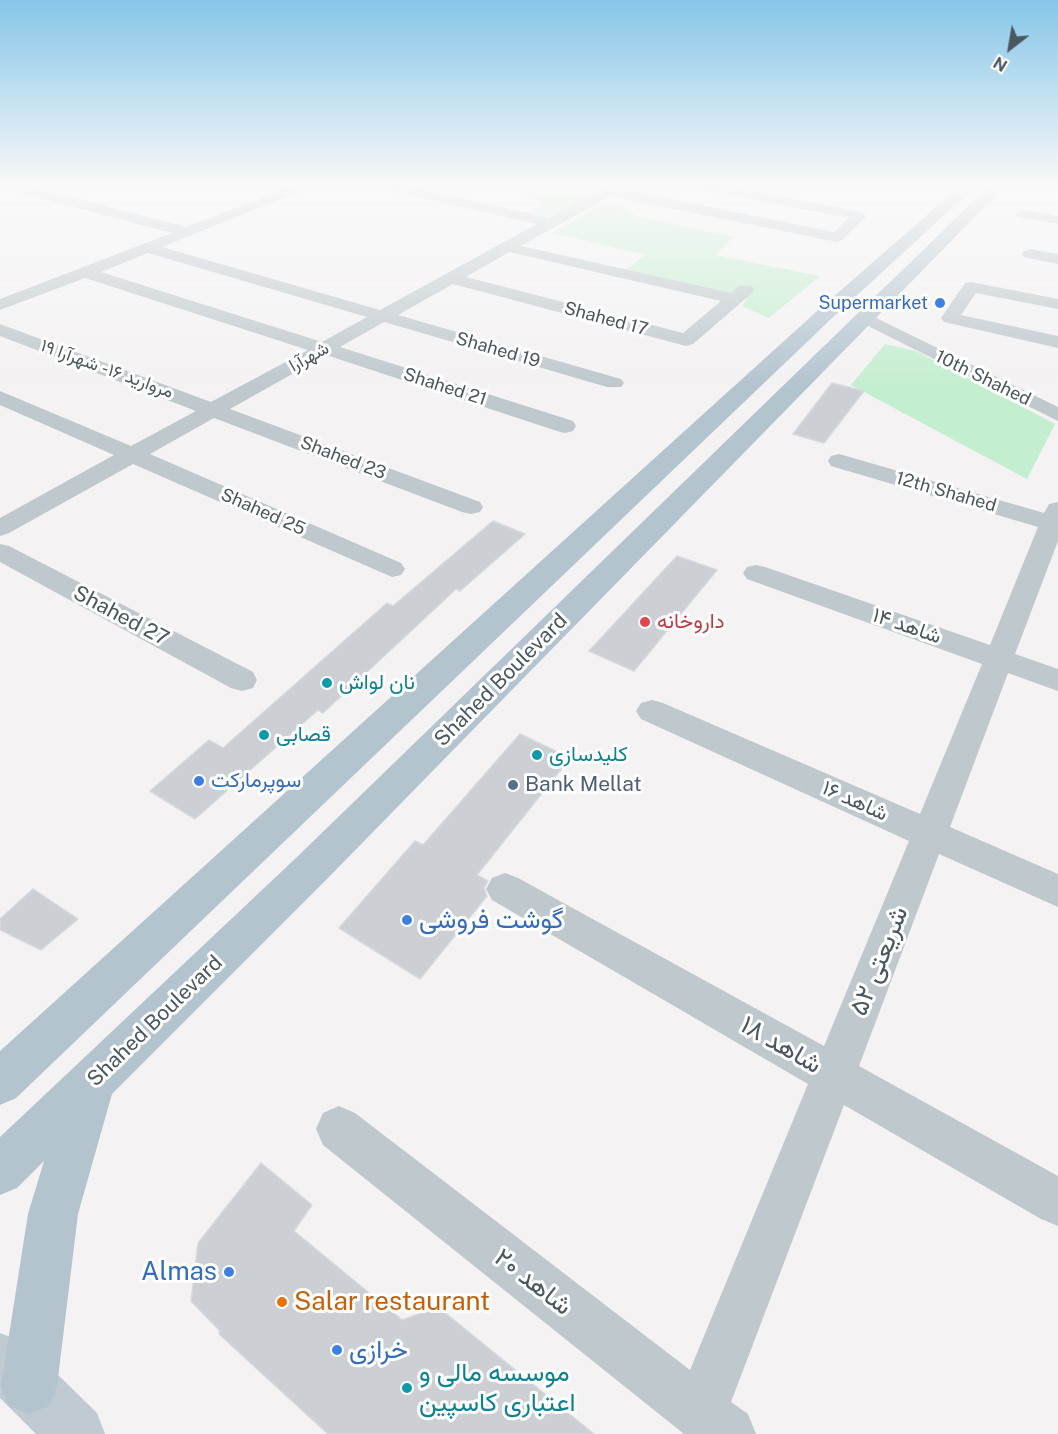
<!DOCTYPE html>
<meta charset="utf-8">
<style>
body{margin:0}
#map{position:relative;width:1058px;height:1434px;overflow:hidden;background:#f4f2f2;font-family:"Public Sans",sans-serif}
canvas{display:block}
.north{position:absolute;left:980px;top:18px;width:60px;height:60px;-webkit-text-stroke:4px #fff;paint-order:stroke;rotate:211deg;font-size:16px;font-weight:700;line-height:24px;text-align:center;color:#4a575f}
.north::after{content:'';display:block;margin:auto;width:21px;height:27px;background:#4a575f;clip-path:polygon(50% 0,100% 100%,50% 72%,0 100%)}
</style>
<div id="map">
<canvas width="1058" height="1434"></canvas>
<div class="north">N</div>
</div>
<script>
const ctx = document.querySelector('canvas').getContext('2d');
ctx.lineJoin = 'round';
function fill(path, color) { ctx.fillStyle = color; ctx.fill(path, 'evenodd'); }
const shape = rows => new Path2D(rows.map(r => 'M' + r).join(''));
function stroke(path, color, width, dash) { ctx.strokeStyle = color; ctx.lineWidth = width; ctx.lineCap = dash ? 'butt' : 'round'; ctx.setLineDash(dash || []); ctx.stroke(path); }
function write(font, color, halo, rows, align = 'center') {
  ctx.font = font + ' "Public Sans",Vazirmatn,sans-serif'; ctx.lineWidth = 6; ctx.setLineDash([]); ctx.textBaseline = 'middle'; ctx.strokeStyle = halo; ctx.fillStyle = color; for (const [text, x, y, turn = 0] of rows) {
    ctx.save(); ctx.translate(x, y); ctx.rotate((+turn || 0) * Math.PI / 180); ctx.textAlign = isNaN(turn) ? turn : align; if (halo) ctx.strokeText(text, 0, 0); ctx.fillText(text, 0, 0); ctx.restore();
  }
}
const green = shape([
 [496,186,600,186,605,188,553,217,531,213,543,205,522,192],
 [609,201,639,217,734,237,715,255,820,276,769,318,742,306,747,299,624,270,646,255,553,233],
 [885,344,916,351,1055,424,1027,479,851,385]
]);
const building = shape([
 [832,383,864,391,824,443,793,434,832,383],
 [493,521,525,534,460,591,456,589,323,713,318,710,195,819,150,791,209,740,223,748,387,603,393,606,493,521],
 [677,556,717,570,634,671,589,651,677,556],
 [520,734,570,758,477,875,488,881,484,888,487,896,420,979,339,928,415,841,423,845,520,734],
 [33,889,78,919,41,950,0,930,0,919,33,889],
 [261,1163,312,1205,294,1231,402,1320,438,1307,594,1434,328,1434,219,1334,220,1331,191,1301,198,1243,261,1163]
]);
const street = shape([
 [4,186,29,186,186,227,293,186,313,186,162,247,380,310,537,224,387,190,380,186,407,186,549,218,606,186,624,186,621,189,834,232,849,218,704,190,697,186,728,186,860,212,867,216,842,240,837,242,610,196,521,246,731,293,739,286,751,286,754,290,751,294,693,344,686,346,453,284,398,315,621,379,624,383,621,387,607,387,384,322,340,347,573,421,576,426,573,431,565,433,557,431,326,355,230,409,480,502,483,507,480,512,471,514,462,512,214,418,150,454,401,563,405,569,401,575,392,577,133,464,9,533,0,536,0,518,114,455,0,405,0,391,131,446,196,411,0,336,0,324,211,402,308,350,85,278,0,310,0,299,172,233,6,189,4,186],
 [509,252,721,301,683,333,466,277,509,252],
 [148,253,367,317,322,342,101,272,148,253],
 [1023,210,1058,216,1058,224,1018,217,1016,214,1023,210],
 [1030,249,1058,254,1058,264,1024,257,1022,254,1024,251,1030,249],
 [971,282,1058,299,1058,309,976,293,961,315,1058,336,1058,348,944,322,941,318,965,283,971,282],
 [866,313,1058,407,1058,421,860,322,857,318,860,314,866,313],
 [839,454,1044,513,1049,504,1058,502,1058,541,1015,654,1058,669,1058,691,1008,673,950,827,1058,874,1058,907,939,854,859,1066,1058,1176,1058,1226,1041,1219,844,1105,731,1402,748,1414,756,1434,684,1434,323,1145,316,1129,323,1113,339,1106,355,1113,690,1370,808,1084,492,900,486,889,492,878,505,873,518,878,824,1046,909,841,641,719,636,711,641,703,652,700,663,703,920,814,982,664,747,579,743,573,747,567,756,565,765,567,990,645,1038,527,831,466,828,461,831,456,839,454],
 [0,544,9,546,253,672,257,680,253,688,242,691,231,688,0,562,0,544]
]);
const secondary = shape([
 [0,1333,20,1341,49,1366,97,1413,105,1434,36,1434,0,1398,0,1333]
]);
const primary = shape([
 [960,186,976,186,830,320,16,1098,0,1105,0,1051,816,312,960,186],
 [989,186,1005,186,325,881,112,1094,78,1214,57,1386,49,1406,29,1414,9,1406,1,1386,28,1214,44,1161,17,1188,0,1195,0,1137,297,857,989,186]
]);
const markers = [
 [940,303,6,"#3f7fe0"],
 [645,622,6,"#e0444e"],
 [327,683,6,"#0f9aa8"],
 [264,735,6,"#0f9aa8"],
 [537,755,6,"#0f9aa8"],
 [199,781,6,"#3f7fe0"],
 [513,785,6,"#5c6f8a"],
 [407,920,6,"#3f7fe0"],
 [229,1272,6,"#3f7fe0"],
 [282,1302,6,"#e8710a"],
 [337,1350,6,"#3f7fe0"],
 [407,1388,6,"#0f9aa8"]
];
const farShopnames = [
 ["Supermarket",928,303]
];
const farStreetnames = [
 ["Shahed 17",606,319,15],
 ["Shahed 19",498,350,16],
 ["شهرآرا",309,357,-29],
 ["مروارید ۱۶- شهرآرا ۱۹",107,369,20],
 ["10th Shahed",983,378,26],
 ["Shahed 21",445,387,18],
 ["Shahed 23",343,458,21],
 ["12th Shahed",946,492,16],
 ["Shahed 25",263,512,24]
];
const streetNames = [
 ["Shahed 27",121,616,28],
 ["شاهد ۱۴",907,626,19],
 ["Shahed Boulevard",501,680,-45],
 ["شاهد ۱۶",855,801,24],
 ["Shahed Boulevard",155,1021,-44]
];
const healthNames = [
 ["داروخانه",657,622]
];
const cultureNames = [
 ["نان لواش",339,683],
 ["قصابی",276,735],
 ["کلیدسازی",549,755]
];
const shopNames = [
 ["سوپرمارکت",211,781]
];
const serviceNames = [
 ["Bank Mellat",525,785]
];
const nearShopnames = [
 ["گوشت فروشی",419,920],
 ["Almas",217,1272,"right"],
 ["خرازی",349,1350]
];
const nearStreetnames = [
 ["شریعتی ۵۲",879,961,-68],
 ["شاهد ۱۸",781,1045,30],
 ["شاهد ۲۰",533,1282,38]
];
const nearFoodnames = [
 ["Salar restaurant",294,1302]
];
const nearCulturenames = [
 ["موسسه مالی و",419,1373],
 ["اعتباری کاسپین",419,1403]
];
fill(green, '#c4eed0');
fill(building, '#ccd0d4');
stroke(building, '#d6d9dd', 1.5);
fill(street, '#bec8cd');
fill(secondary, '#bfcad2');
fill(primary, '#b3c4cf');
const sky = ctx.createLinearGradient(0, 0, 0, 387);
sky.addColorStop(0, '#86c6e8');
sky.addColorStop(0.48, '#faf9f9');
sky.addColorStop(1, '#faf9f900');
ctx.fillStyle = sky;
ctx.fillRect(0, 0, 1058, 387);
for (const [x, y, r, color] of markers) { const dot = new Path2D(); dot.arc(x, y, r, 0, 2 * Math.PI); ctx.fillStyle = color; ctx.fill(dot); stroke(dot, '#fff', 2); }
write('18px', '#366cbe', '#fff', farShopnames, 'right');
write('18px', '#4a575f', '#fff', farStreetnames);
write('21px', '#4a575f', '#fff', streetNames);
write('21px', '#be3a42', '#fff', healthNames, 'left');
write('21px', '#0d838f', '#fff', cultureNames, 'left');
write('21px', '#366cbe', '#fff', shopNames, 'left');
write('21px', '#4e5e75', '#fff', serviceNames, 'left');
write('26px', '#366cbe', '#fff', nearShopnames, 'left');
write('26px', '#4a575f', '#fff', nearStreetnames);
write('26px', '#c56008', '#fff', nearFoodnames, 'left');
write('26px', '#0d838f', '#fff', nearCulturenames, 'left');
</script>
